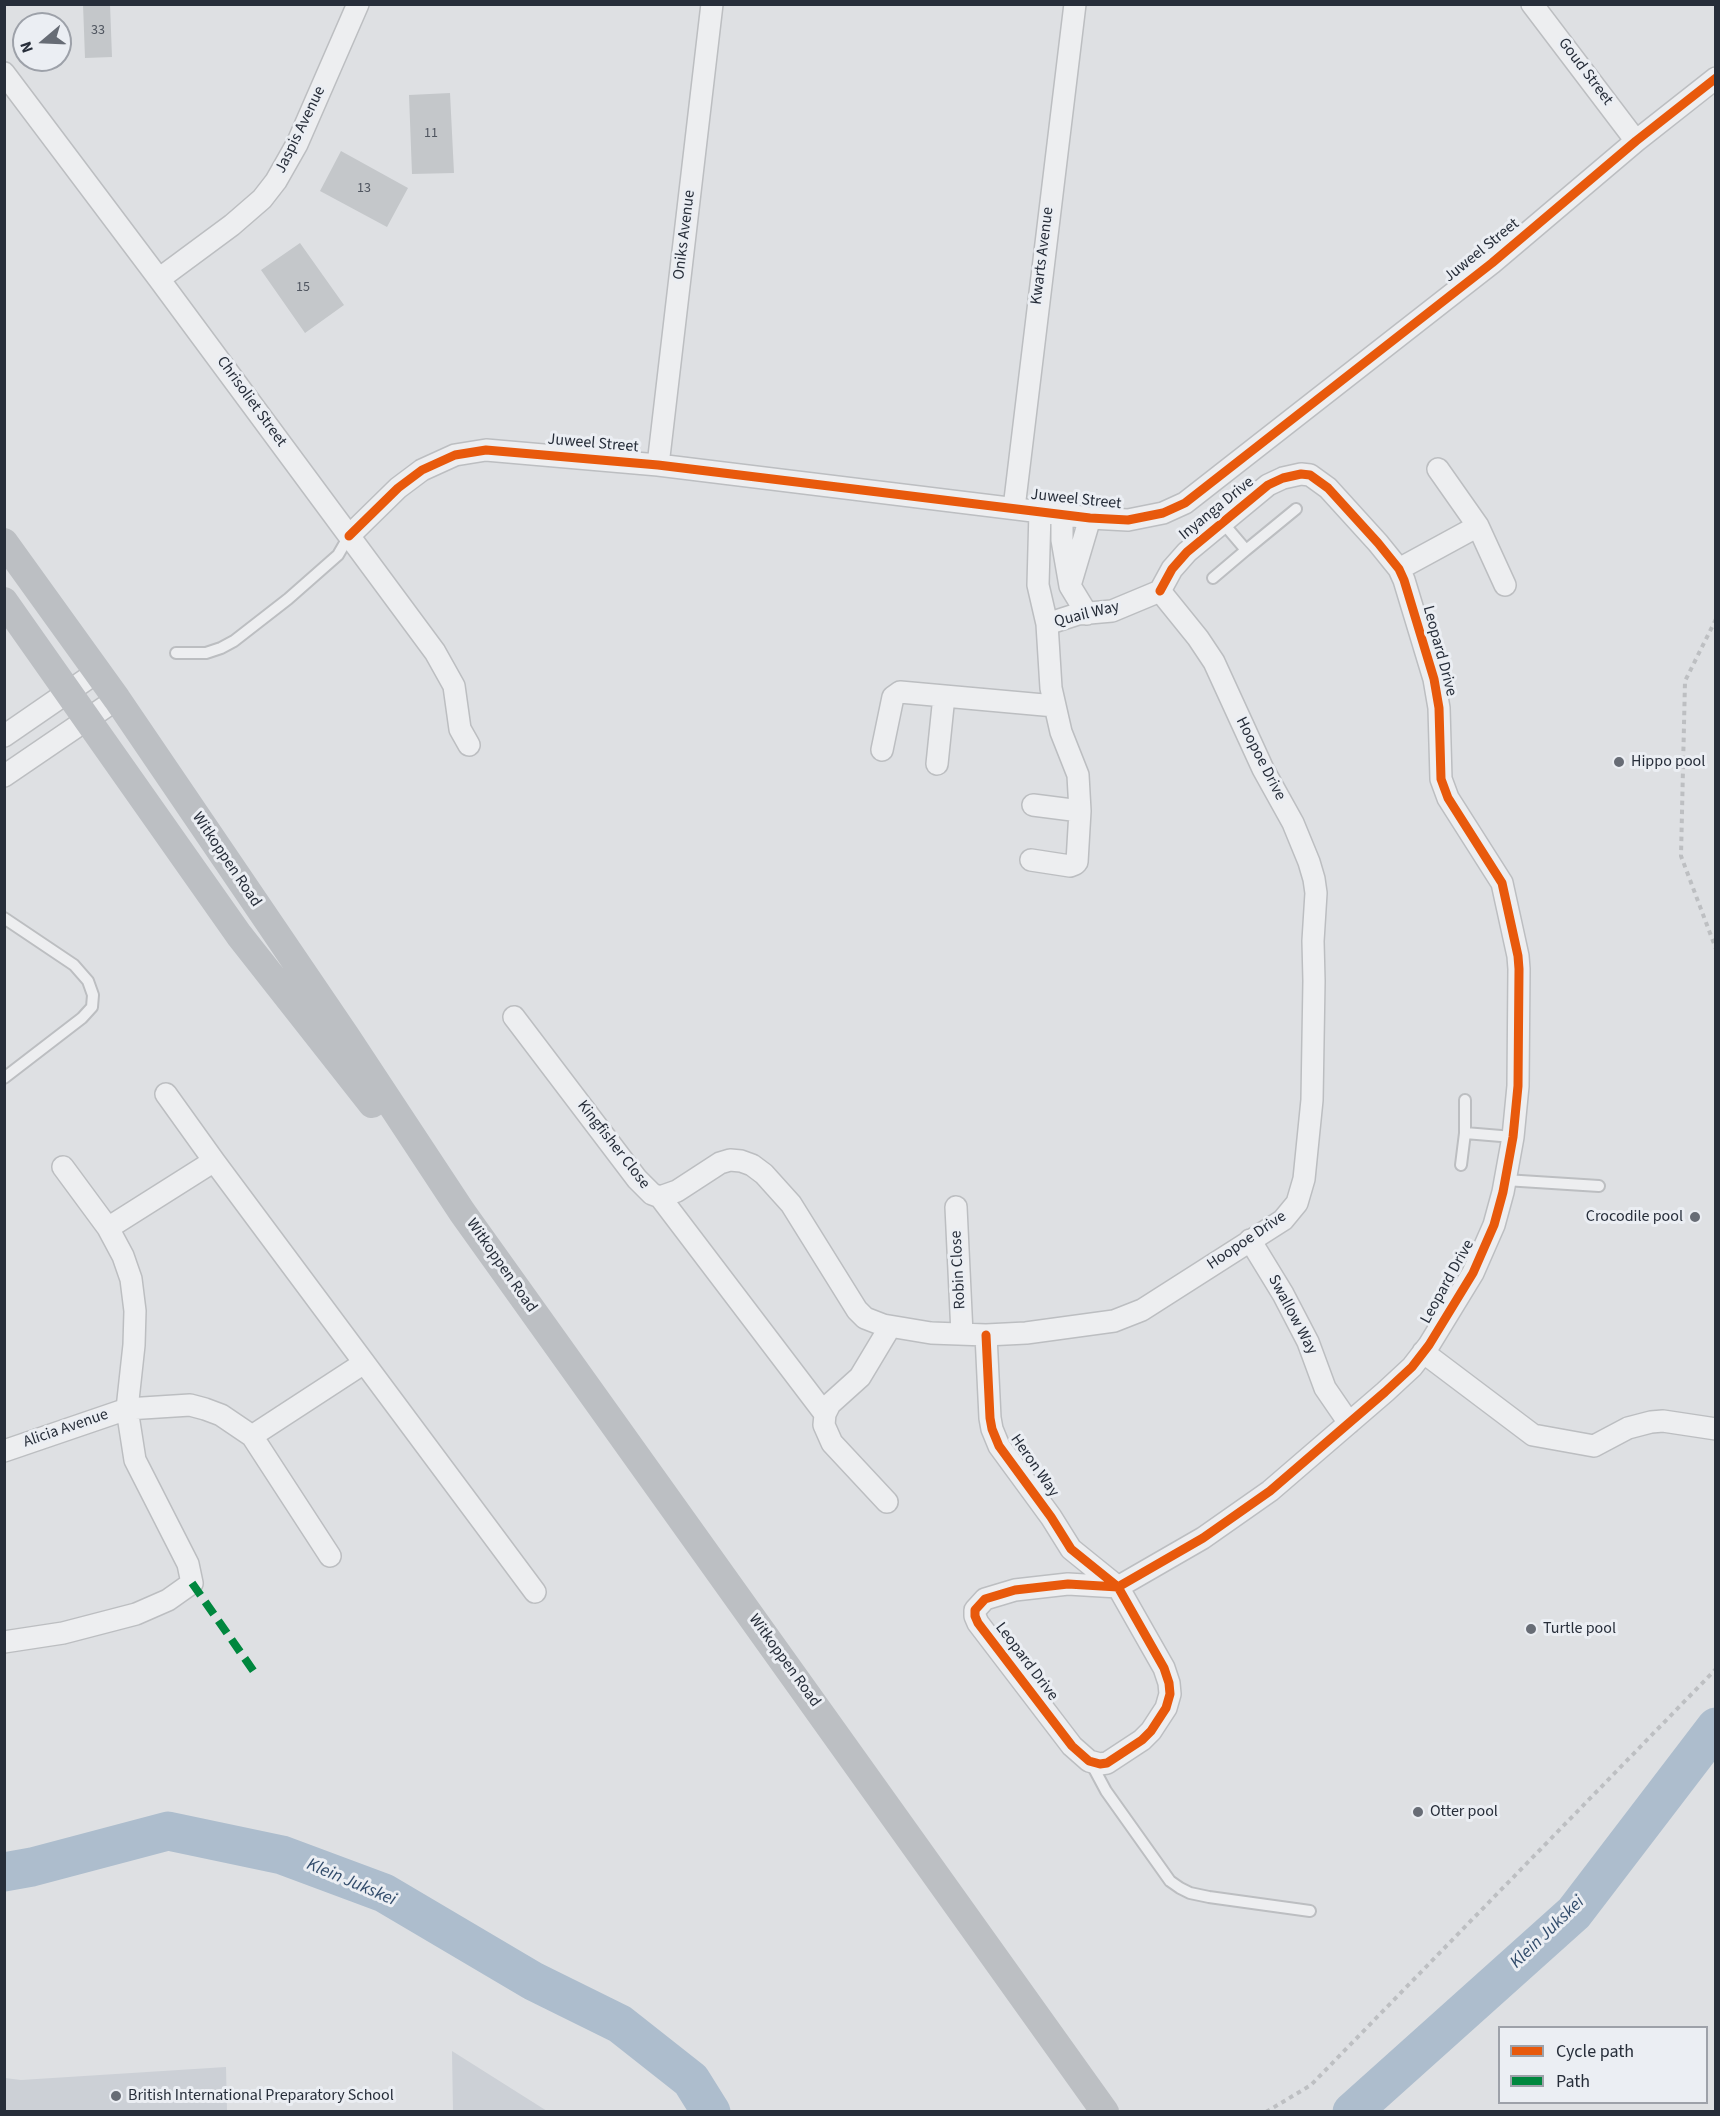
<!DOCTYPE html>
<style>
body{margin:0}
#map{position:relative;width:1720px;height:2116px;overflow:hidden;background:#dee0e3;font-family:"Source Sans 3",sans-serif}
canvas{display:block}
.frame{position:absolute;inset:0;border:6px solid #272e3a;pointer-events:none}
.legend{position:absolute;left:1498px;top:2026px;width:210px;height:78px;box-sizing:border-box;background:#ebeef3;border:2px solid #9da1a9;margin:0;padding:8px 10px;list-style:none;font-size:18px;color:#272e3a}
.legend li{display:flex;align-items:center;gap:12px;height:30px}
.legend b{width:30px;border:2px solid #9da1a9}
.north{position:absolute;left:12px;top:12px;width:60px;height:60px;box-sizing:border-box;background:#ebeef3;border:2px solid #9da1a9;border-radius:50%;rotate:251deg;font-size:16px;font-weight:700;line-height:24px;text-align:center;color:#272e3a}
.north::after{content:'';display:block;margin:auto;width:21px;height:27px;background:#676c75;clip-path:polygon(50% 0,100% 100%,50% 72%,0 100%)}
</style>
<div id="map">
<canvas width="1720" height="2116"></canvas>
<div class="frame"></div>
<ul class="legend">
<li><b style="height:8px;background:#e8590c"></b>Cycle path</li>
<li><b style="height:8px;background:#00873e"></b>Path</li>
</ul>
<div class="north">N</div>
</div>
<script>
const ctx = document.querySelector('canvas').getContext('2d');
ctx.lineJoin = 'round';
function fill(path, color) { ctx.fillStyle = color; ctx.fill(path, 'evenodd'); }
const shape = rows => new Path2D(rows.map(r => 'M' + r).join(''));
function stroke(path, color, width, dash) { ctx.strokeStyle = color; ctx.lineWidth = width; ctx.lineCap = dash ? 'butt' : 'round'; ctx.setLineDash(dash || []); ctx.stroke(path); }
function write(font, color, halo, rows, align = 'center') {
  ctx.font = font + ' "Source Sans 3",sans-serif'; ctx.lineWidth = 6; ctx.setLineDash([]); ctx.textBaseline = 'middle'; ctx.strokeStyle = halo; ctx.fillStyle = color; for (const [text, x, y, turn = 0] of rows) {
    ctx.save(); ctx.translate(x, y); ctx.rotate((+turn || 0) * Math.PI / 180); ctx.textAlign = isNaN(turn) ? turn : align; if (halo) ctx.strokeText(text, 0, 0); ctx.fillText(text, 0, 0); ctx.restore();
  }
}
const built = shape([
 [452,2051,547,2111,453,2111],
 [226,2067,227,2111,5,2111,5,2078,21,2080]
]);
const river = shape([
 [4,1872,32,1867,168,1831,282,1855,384,1893,533,1981,620,2024,691,2080,711,2112],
 [1352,2112,1574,1913,1716,1727]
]);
const building = shape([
 [83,4,110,4,112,57,85,58],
 [450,93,454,173,412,174,409,95],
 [341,151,408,188,387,227,320,191],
 [300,243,344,305,305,333,261,270]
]);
const path = shape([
 [1716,619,1685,681,1681,856,1716,949],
 [1266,2112,1311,2085,1716,1669]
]);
const service = shape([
 [1246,550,1296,509],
 [1213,578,1246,550,1223,523],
 [176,653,206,653,221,648,234,641,288,599,338,555,349,536],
 [4,918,74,965,88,981,93,995,92,1007,82,1018,4,1078],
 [1465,1133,1465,1100],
 [1461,1165,1465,1133,1513,1137],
 [1505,1180,1599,1186],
 [1091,1763,1106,1791,1170,1881,1180,1888,1190,1893,1209,1897,1310,1911]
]);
const minor = shape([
 [1532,4,1636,141],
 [4,73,159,279,435,652,454,686,460,729,469,745],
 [159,279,232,225,262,199,276,181,297,144,358,4],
 [658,465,712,4],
 [1438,469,1478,526,1505,585],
 [1014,508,1075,4],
 [1062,514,1062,540,1070,586,1087,614],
 [349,536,398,488,422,470,455,455,486,450,658,465,1090,518,1128,520,1163,513,1185,503,1492,263,1636,141,1716,78],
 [1399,569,1478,526],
 [1071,582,1090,518],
 [1047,624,1078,614,1112,611,1160,591],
 [4,736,97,672],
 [882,750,893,697,900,692,1055,706],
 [937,764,944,696],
 [4,776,117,699],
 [1033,805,1080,811],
 [1031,860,1070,866,1075,864,1077,862,1080,811,1078,775,1061,732,1051,688,1047,624,1038,585,1040,511],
 [514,1017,637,1179,652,1194,660,1197,677,1191,720,1163,730,1160,741,1161,752,1165,764,1174,791,1204,857,1310,865,1318,883,1325,931,1333,986,1335,1026,1333,1114,1321,1142,1310,1283,1220,1297,1203,1304,1179,1312,1100,1314,981,1313,941,1316,893,1314,879,1309,862,1293,823,1263,769,1214,662,1198,638,1160,591],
 [166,1094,214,1161,535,1592],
 [660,1197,825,1414],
 [956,1207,962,1334],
 [108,1228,214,1161],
 [1250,1240,1283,1294,1308,1342,1325,1388,1349,1423],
 [986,1335,990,1418,992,1429,999,1446,1051,1517,1071,1549,1118,1587,1164,1668,1169,1683,1170,1694,1166,1708,1151,1731,1142,1740,1107,1763,1100,1764,1089,1761,1072,1746,978,1623,975,1616,975,1610,985,1599,1015,1590,1068,1584,1118,1587,1203,1538,1270,1491,1385,1392,1412,1367,1429,1345,1473,1273,1494,1225,1503,1192,1513,1137,1518,1086,1519,969,1518,956,1502,883,1448,798,1441,779,1439,708,1434,679,1404,580,1399,569,1378,543,1328,488,1310,475,1301,474,1283,478,1268,485,1187,552,1172,569,1160,591],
 [1423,1352,1533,1435,1594,1446,1628,1428,1651,1422,1663,1421,1716,1429],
 [252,1436,364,1363],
 [4,1451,127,1409,190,1405,205,1409,221,1415,252,1436,330,1556],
 [887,1502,832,1443,824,1425,825,1414,830,1404,860,1377,890,1327],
 [4,1642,63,1633,136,1614,168,1600,192,1583,188,1564,135,1460,127,1409,134,1345,135,1311,131,1279,123,1256,108,1228,63,1167]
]);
const secondary = shape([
 [4,542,117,699,346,1036,462,1212,1105,2112],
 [4,601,239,935,372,1104]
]);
const quiet = shape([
 [192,1583,257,1676]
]);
const cycleway = shape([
 [349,536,398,488,422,470,455,455,486,450,658,465,1090,518,1128,520,1163,513,1185,503,1492,263,1636,141,1716,78],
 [986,1335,990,1418,992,1429,999,1446,1051,1517,1071,1549,1118,1587,1164,1668,1169,1683,1170,1694,1166,1708,1151,1731,1142,1740,1107,1763,1100,1764,1089,1761,1072,1746,978,1623,975,1616,975,1610,985,1599,1015,1590,1068,1584,1118,1587,1203,1538,1270,1491,1385,1392,1412,1367,1429,1345,1473,1273,1494,1225,1503,1192,1513,1137,1518,1086,1519,969,1518,956,1502,883,1448,798,1441,779,1439,708,1434,679,1404,580,1399,569,1378,543,1328,488,1310,475,1301,474,1283,478,1268,485,1187,552,1172,569,1160,591]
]);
const markers = [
 [1619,762,6,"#676c75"],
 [1695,1217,6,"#676c75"],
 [1531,1629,6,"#676c75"],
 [1418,1812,6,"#676c75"],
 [116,2096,6,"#676c75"]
];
const numberNames = [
 ["33",98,31],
 ["11",431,134],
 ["13",364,189],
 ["15",303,288]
];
const streetNames = [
 ["Goud Street",1585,72,53],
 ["Jaspis Avenue",301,130,-64],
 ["Oniks Avenue",685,235,-83],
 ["Juweel Street",1482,251,-39],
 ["Kwarts Avenue",1043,256,-83],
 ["Chrisoliet Street",251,402,54],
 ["Juweel Street",593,444,5],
 ["Juweel Street",1076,500,6],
 ["Inyanga Drive",1217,509,-39],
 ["Quail Way",1087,615,-14],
 ["Leopard Drive",1439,651,75],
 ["Hoopoe Drive",1260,759,63],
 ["Witkoppen Road",226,860,56],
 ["Kingfisher Close",613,1145,52],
 ["Hoopoe Drive",1247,1241,-34],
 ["Witkoppen Road",501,1266,55],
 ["Robin Close",959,1270,-93],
 ["Leopard Drive",1448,1282,-61],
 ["Swallow Way",1292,1315,62],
 ["Alicia Avenue",66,1429,-19],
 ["Heron Way",1034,1466,55],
 ["Witkoppen Road",784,1661,54],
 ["Leopard Drive",1026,1662,53]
];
const poiNames = [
 ["Hippo pool",1631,762],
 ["Crocodile pool",1683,1217,"right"],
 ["Turtle pool",1543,1629],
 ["Otter pool",1430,1812],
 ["British International Preparatory School",128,2096]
];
const waterNames = [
 ["Klein Jukskei",351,1883,23],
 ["Klein Jukskei",1548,1933,-44]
];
fill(built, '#ccd0d6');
stroke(river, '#adbdcd', 39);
fill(building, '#c4c7ca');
stroke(service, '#bcbec1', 14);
stroke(minor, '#bcbec1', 24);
stroke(path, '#bdbfc2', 4, [4.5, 4.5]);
stroke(service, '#edeef0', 10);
stroke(minor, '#edeef0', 21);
stroke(secondary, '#bcbfc3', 28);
stroke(quiet, '#00873e', 8, [15, 8]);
stroke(cycleway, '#e8590c', 9);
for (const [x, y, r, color] of markers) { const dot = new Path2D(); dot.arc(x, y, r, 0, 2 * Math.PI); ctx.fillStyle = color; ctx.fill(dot); stroke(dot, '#ebeef3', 2); }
write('14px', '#505660', null, numberNames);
write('16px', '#272e3a', '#ebeef3', streetNames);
write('16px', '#272e3a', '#ebeef3', poiNames, 'left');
write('italic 18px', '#334d6c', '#ebeef3', waterNames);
</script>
